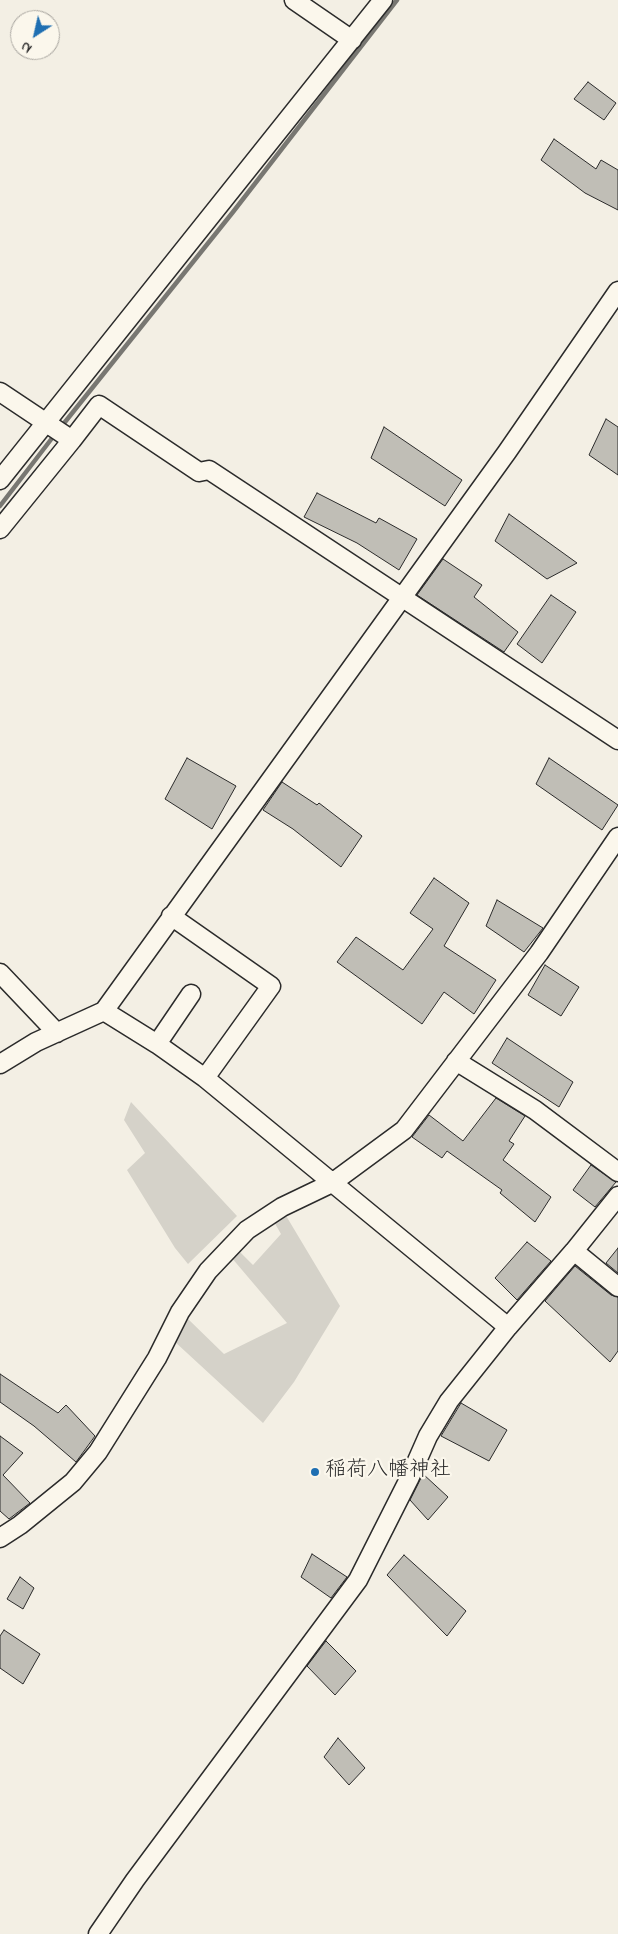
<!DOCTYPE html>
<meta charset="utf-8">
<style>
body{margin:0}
#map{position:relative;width:618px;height:1934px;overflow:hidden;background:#f3efe4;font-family:"Indie Flower",sans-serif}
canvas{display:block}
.north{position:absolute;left:10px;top:10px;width:50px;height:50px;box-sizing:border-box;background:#fbf7ec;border:1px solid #a8a59f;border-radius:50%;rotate:215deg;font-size:14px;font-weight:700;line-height:20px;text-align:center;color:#2b2b2b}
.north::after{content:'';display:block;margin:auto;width:18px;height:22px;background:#1f6fb2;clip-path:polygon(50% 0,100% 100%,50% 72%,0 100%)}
</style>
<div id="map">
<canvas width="618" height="1934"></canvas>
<div class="north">N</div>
</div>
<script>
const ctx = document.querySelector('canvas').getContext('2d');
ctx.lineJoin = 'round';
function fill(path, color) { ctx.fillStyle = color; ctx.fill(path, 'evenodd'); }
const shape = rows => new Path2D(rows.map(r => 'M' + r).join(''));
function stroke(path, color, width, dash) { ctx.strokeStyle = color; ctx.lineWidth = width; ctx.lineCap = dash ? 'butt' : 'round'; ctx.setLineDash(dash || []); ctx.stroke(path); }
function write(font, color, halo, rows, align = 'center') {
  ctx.font = font + ' "Indie Flower","Klee One",sans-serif'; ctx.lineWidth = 4.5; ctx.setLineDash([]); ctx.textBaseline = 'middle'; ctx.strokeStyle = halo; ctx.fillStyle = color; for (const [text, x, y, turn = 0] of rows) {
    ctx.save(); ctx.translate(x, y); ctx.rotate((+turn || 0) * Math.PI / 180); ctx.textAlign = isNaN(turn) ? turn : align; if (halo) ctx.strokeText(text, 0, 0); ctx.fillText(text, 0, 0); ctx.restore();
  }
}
const green = shape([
 [131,1102,237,1216,188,1264,175,1248,127,1170,145,1153,124,1120],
 [285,1214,340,1306,294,1382,263,1423,174,1341,187,1318,224,1354,287,1323,231,1257,238,1250,253,1265,281,1234,273,1220]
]);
const stream = shape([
 [61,427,233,212,397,0],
 [0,506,56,433]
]);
const building = shape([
 [588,82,616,103,604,120,574,99,588,82],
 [554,139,596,169,601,160,618,170,618,210,585,193,541,160,554,139],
 [606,419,618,427,618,475,589,455,606,419],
 [384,427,462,480,445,506,371,458,384,427],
 [317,493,376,523,379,518,417,539,399,570,357,543,304,517,317,493],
 [509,514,577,563,547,579,495,541,509,514],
 [443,559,482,585,474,597,518,632,504,652,417,595,443,559],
 [551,595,576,612,542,663,517,644,551,595],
 [187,758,236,786,212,829,165,799,187,758],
 [549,758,618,805,602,830,536,784,549,758],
 [282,782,317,805,319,803,362,836,341,867,293,829,263,810,282,782],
 [434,878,469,903,444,946,496,980,474,1014,444,992,422,1024,337,962,356,937,403,970,433,929,410,913,434,878],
 [497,900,543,928,524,952,486,926,497,900],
 [545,965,579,987,561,1016,528,995,545,965],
 [507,1038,573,1082,559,1107,492,1063,507,1038],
 [496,1098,525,1116,509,1141,514,1144,503,1160,551,1197,535,1222,500,1193,502,1190,447,1151,442,1158,412,1137,429,1115,463,1141,496,1098],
 [591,1165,616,1182,595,1207,573,1190,591,1165],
 [527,1242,551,1261,517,1300,495,1278,527,1242],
 [618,1248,618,1273,606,1263,618,1248],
 [575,1266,611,1295,618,1297,618,1351,610,1362,545,1301,575,1266],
 [0,1374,58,1413,66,1405,95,1436,76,1462,34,1426,0,1402,0,1374],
 [461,1403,507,1430,489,1461,441,1436,461,1403],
 [0,1436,23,1453,3,1475,30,1503,9,1519,0,1511,0,1436],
 [423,1474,448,1497,428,1520,410,1500,423,1474],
 [312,1554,347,1577,331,1598,301,1577,312,1554],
 [404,1555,466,1611,447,1636,387,1575,404,1555],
 [20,1577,34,1588,23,1609,7,1599,20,1577],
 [4,1630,40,1654,23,1684,0,1668,0,1636,4,1630],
 [326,1641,356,1671,335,1695,307,1666,326,1641],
 [338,1738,365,1768,349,1785,324,1757,338,1738]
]);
const minor = shape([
 [294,0,352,40],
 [0,392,72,440,99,405,199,472,209,470,618,740],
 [0,480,383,0],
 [0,529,72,440],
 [171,916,271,986,205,1078],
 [0,973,57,1033],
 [104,1011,157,1044,205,1078,508,1327],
 [157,1044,191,994],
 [456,1061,535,1110,618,1172],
 [0,1064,36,1042,104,1011,507,452,618,291],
 [574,1251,618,1287],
 [0,1538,20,1525,73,1482,98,1452,157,1358,180,1312,208,1271,247,1230,282,1207,332,1183,404,1130,539,953,618,837],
 [98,1934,135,1880,358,1580,409,1479,428,1436,449,1401,508,1327,574,1251,618,1196]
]);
const markers = [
 [315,1472,5,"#1f6fb2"]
];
const poiNames = [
 ["稲荷八幡神社",325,1472]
];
fill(green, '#d5d2c9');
stroke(stream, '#787772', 4.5);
fill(building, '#c0beb6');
stroke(building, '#2b2b2b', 1);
stroke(minor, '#2b2b2b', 21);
stroke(minor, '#fbf7ec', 18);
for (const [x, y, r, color] of markers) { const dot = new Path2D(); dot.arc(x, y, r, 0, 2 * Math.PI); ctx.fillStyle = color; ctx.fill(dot); stroke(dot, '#fbf7ec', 2); }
write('21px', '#2b2b2b', '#fbf7ec', poiNames, 'left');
</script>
